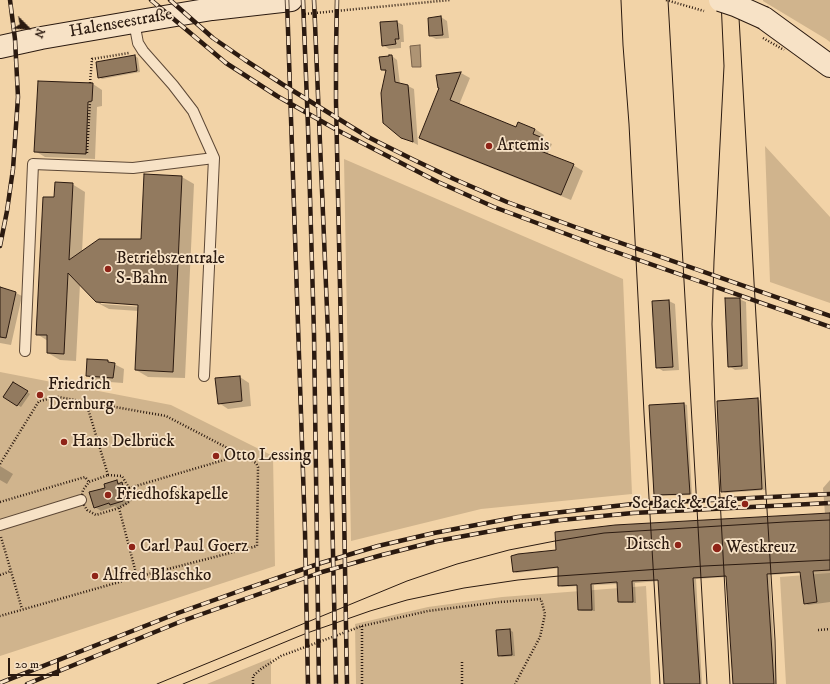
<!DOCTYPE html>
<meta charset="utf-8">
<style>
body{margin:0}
#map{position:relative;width:830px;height:684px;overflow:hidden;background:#f2d3a7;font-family:"IM FELL DW Pica",serif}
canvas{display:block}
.north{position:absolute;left:8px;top:8px;width:40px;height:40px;-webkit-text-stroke:3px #f7e2c6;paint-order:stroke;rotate:114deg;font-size:11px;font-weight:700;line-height:16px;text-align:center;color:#2b1a10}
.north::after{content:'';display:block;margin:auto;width:14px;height:18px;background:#2b1a10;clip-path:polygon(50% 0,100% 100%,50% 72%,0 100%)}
.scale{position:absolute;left:8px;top:658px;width:51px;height:18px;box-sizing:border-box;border:2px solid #2b1a10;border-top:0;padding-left:5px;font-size:12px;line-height:14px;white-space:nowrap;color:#2b1a10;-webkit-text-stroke:3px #f7e2c6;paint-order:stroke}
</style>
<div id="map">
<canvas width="830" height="684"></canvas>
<div class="north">N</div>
<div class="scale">20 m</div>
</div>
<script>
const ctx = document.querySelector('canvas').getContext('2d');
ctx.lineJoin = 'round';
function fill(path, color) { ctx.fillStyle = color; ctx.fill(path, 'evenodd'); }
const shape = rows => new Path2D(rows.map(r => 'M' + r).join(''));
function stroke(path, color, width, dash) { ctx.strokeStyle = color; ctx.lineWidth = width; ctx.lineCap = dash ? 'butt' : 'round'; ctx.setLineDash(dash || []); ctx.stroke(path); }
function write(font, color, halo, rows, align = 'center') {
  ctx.font = font + ' "IM FELL DW Pica",serif'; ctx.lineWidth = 3.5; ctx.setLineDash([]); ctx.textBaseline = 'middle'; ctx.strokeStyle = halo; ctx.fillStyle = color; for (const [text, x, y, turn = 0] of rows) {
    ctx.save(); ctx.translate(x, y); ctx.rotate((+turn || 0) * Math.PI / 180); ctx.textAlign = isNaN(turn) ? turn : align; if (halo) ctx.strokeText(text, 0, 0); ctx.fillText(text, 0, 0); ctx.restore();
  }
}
const green = shape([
 [763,0,830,0,830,42,826,39,763,1],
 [765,146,830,217,830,303,770,282],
 [344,159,623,279,632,494,481,509,351,541],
 [0,372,171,405,273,456,275,566,0,656],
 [830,573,830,684,786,684,780,577],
 [646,586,651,684,356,684,355,624,428,607,502,597],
 [271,658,271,684,207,684]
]);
const water = shape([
 [420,45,421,67,412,67,410,46,420,45]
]);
const shadow = shape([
 [441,17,447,21,449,38,436,39,430,36],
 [397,22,403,25,404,42,401,42,401,48,389,49,383,45],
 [135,56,138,58,140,72,102,79,99,77],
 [392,56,397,60,400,84,408,86,414,89,418,145,402,137,387,72,382,70],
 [461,73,470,78,459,105,516,128,519,123,535,129,544,135,542,139,552,144,547,155,573,165,583,171,571,200,429,143,420,137,440,88,438,76],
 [39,82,93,84,102,90,102,106,97,107,95,159,45,157,35,151],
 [182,177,194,184,185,378,148,377,136,370,139,311,109,309,96,302,80,284,76,361,60,360,48,353,48,341,37,334,55,198,72,184,85,192,82,252,142,240],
 [101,302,143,305,143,307,101,304],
 [0,288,16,293,22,296,11,345,0,343],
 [739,299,746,302,748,369,735,370,729,366],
 [669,301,675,304,679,370,663,371,657,367],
 [107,361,111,364,114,364,124,369,123,383,96,381,87,376],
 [240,377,249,383,251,406,228,409,219,403],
 [14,383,30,394,21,407,5,397],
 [758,399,761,401,765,490,725,493,722,491,719,402],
 [684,404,687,405,692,495,658,496,655,495],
 [0,466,13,474,7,484,0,480],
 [830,480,830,602,808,605,805,603,801,573,770,575,776,684,734,684,727,577,696,579,702,684,665,684,659,581,635,583,636,603,621,603,619,602,618,584,594,585,595,611,582,611,579,610,578,586,562,587,559,585,559,568,516,573,514,571,825,514,823,488],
 [116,481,128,487,132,501,128,502,128,504,117,508,115,506,101,511,95,507,106,488],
 [510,630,513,632,515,656,502,657,499,655,497,631]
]);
const building = shape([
 [441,16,443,35,429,36,428,18,441,16],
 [397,21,399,39,395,39,396,44,382,46,380,22,397,21],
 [135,55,137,71,98,78,96,62,135,55],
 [389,55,392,55,395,82,408,85,413,142,401,138,383,123,381,93,386,70,381,70,379,57,389,56,389,55],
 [461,72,450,100,516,127,518,122,535,129,533,134,543,138,538,150,574,164,561,195,419,138,439,88,438,88,436,75,461,72],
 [38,81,93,83,92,101,88,102,86,154,34,152,38,81],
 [144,174,182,176,173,372,135,370,138,305,96,302,68,273,64,354,47,353,47,335,36,335,43,197,54,197,55,182,73,183,69,260,99,239,141,239,144,174],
 [0,287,16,292,6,338,0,337,0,287],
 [725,298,740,298,742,366,728,367,725,298],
 [669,300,673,367,656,368,652,301,669,300],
 [87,359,108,360,108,362,115,363,113,378,86,376,87,359],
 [240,376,242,401,218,404,215,378,240,376],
 [13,382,28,391,17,406,3,397,13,382],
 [758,398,762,489,721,492,717,401,758,398],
 [684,403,690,494,654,495,649,405,684,403],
 [117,480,118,484,122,482,126,498,122,499,123,501,110,505,109,503,94,508,89,492,105,488,104,484,117,480],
 [830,513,830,570,813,571,817,602,804,604,800,572,767,574,774,684,733,684,726,576,693,578,700,684,664,684,658,580,632,581,633,602,618,602,617,582,591,584,592,610,578,610,577,585,558,586,558,567,513,572,511,556,518,554,556,550,555,532,615,525,830,513],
 [510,629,512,655,498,656,496,630,510,629]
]);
const path = shape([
 [305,14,450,0],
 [90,83,92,59,129,53],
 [87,153,90,102],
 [86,402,108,475],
 [0,464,39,401,58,397,166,416,241,455,256,463,258,467,257,546,137,577,0,616],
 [108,475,122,476,129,488,129,502,119,508,96,515,87,510,81,500,83,490,89,482,108,475],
 [129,488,241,455],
 [0,502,85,477,89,482],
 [119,508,137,577],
 [1,537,22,609],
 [0,575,11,571],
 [362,626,362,684],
 [818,630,830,629],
 [253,684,253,676,261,669,281,656,362,626,428,611,500,602,541,599,545,614,540,637,515,684],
 [462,684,462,661]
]);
const service = shape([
 [134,22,138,43,143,51,173,85,193,111,214,158,204,376],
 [25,351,33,164,133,168,214,158],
 [0,525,81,500]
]);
const secondary = shape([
 [764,18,830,66],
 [0,47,41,38,134,22,212,9,291,0]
]);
const tram = shape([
 [621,0,623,45,629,124,644,413,660,684],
 [668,0,707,684],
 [721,0,724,66,714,261,712,324,715,406,730,684],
 [738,0,766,493,775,640,776,684],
 [157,684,407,581,457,564,509,550,555,541,604,533,785,522,830,520],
 [183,684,307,633,370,611,407,600,464,588,518,580,559,576,704,566,830,560]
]);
const rail = shape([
 [151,0,226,63,277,96,337,130,438,182,494,207,593,244,830,327],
 [170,0,213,38,245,60,282,84,368,137,412,159,454,179,507,202,575,227,830,316],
 [287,0,305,532,308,684],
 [303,0,308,127,314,334,319,684],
 [314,0,328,333,336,684],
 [337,0,336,50,336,102,341,333,347,684],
 [0,246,7,211,13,169,18,97,15,39,10,0],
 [0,683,178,613,245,589,321,563,378,546,434,533,518,517,633,504,830,494],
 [27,684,182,621,322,572,382,555,437,541,519,526,561,520,633,513,830,503]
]);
const pathBridge = shape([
 [666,0,704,11],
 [763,38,784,50]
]);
const secondaryBridge = shape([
 [720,0,735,5,764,18]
]);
const markers = [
 [489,146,4,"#8f2418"],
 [108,269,4,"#8f2418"],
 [40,395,4,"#8f2418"],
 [64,442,4,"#8f2418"],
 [216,456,4,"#8f2418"],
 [108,495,4,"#8f2418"],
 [745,504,4,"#8f2418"],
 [678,545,4,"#8f2418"],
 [132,547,4,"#8f2418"],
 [717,548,5,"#8f2418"],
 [95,576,4,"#8f2418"]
];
const streetNames = [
 ["Halenseestraße",121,24,-10]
];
const poiNames = [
 ["Artemis",497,146],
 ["Betriebszentrale",116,259],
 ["S-Bahn",116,279],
 ["Friedrich",48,385],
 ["Dernburg",48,405],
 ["Hans Delbrück",72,442],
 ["Otto Lessing",224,456],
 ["Friedhofskapelle",116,495],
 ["Sc Back & Cafe",737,504,"right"],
 ["Ditsch",670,545,"right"],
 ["Carl Paul Goerz",140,547],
 ["Westkreuz",726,548],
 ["Alfred Blaschko",103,576]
];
fill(green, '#d0b48d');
fill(water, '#ae9474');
stroke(water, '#7a634c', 1);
fill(shadow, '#0003');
fill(building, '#927a5f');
stroke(building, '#2b1a10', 1);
stroke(service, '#5d4836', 12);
stroke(secondary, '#2b1a10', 24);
stroke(path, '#2b1a10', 2.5, [1, 2]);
stroke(service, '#f7e2c6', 10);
stroke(secondary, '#f7e2c6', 22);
stroke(tram, '#2b1a10', 1);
stroke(rail, '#2b1a10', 4.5);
stroke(rail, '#f7e2c6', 3, [9]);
stroke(secondaryBridge, '#2b1a10', 24, []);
stroke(pathBridge, '#2b1a10', 2.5, [1, 2]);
stroke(secondaryBridge, '#f7e2c6', 22);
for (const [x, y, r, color] of markers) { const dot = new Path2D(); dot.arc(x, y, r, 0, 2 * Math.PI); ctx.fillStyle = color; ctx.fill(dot); stroke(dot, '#f7e2c6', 1.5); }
write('17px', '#2b1a10', '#f7e2c6', streetNames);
write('17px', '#2b1a10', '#f7e2c6', poiNames, 'left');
</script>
